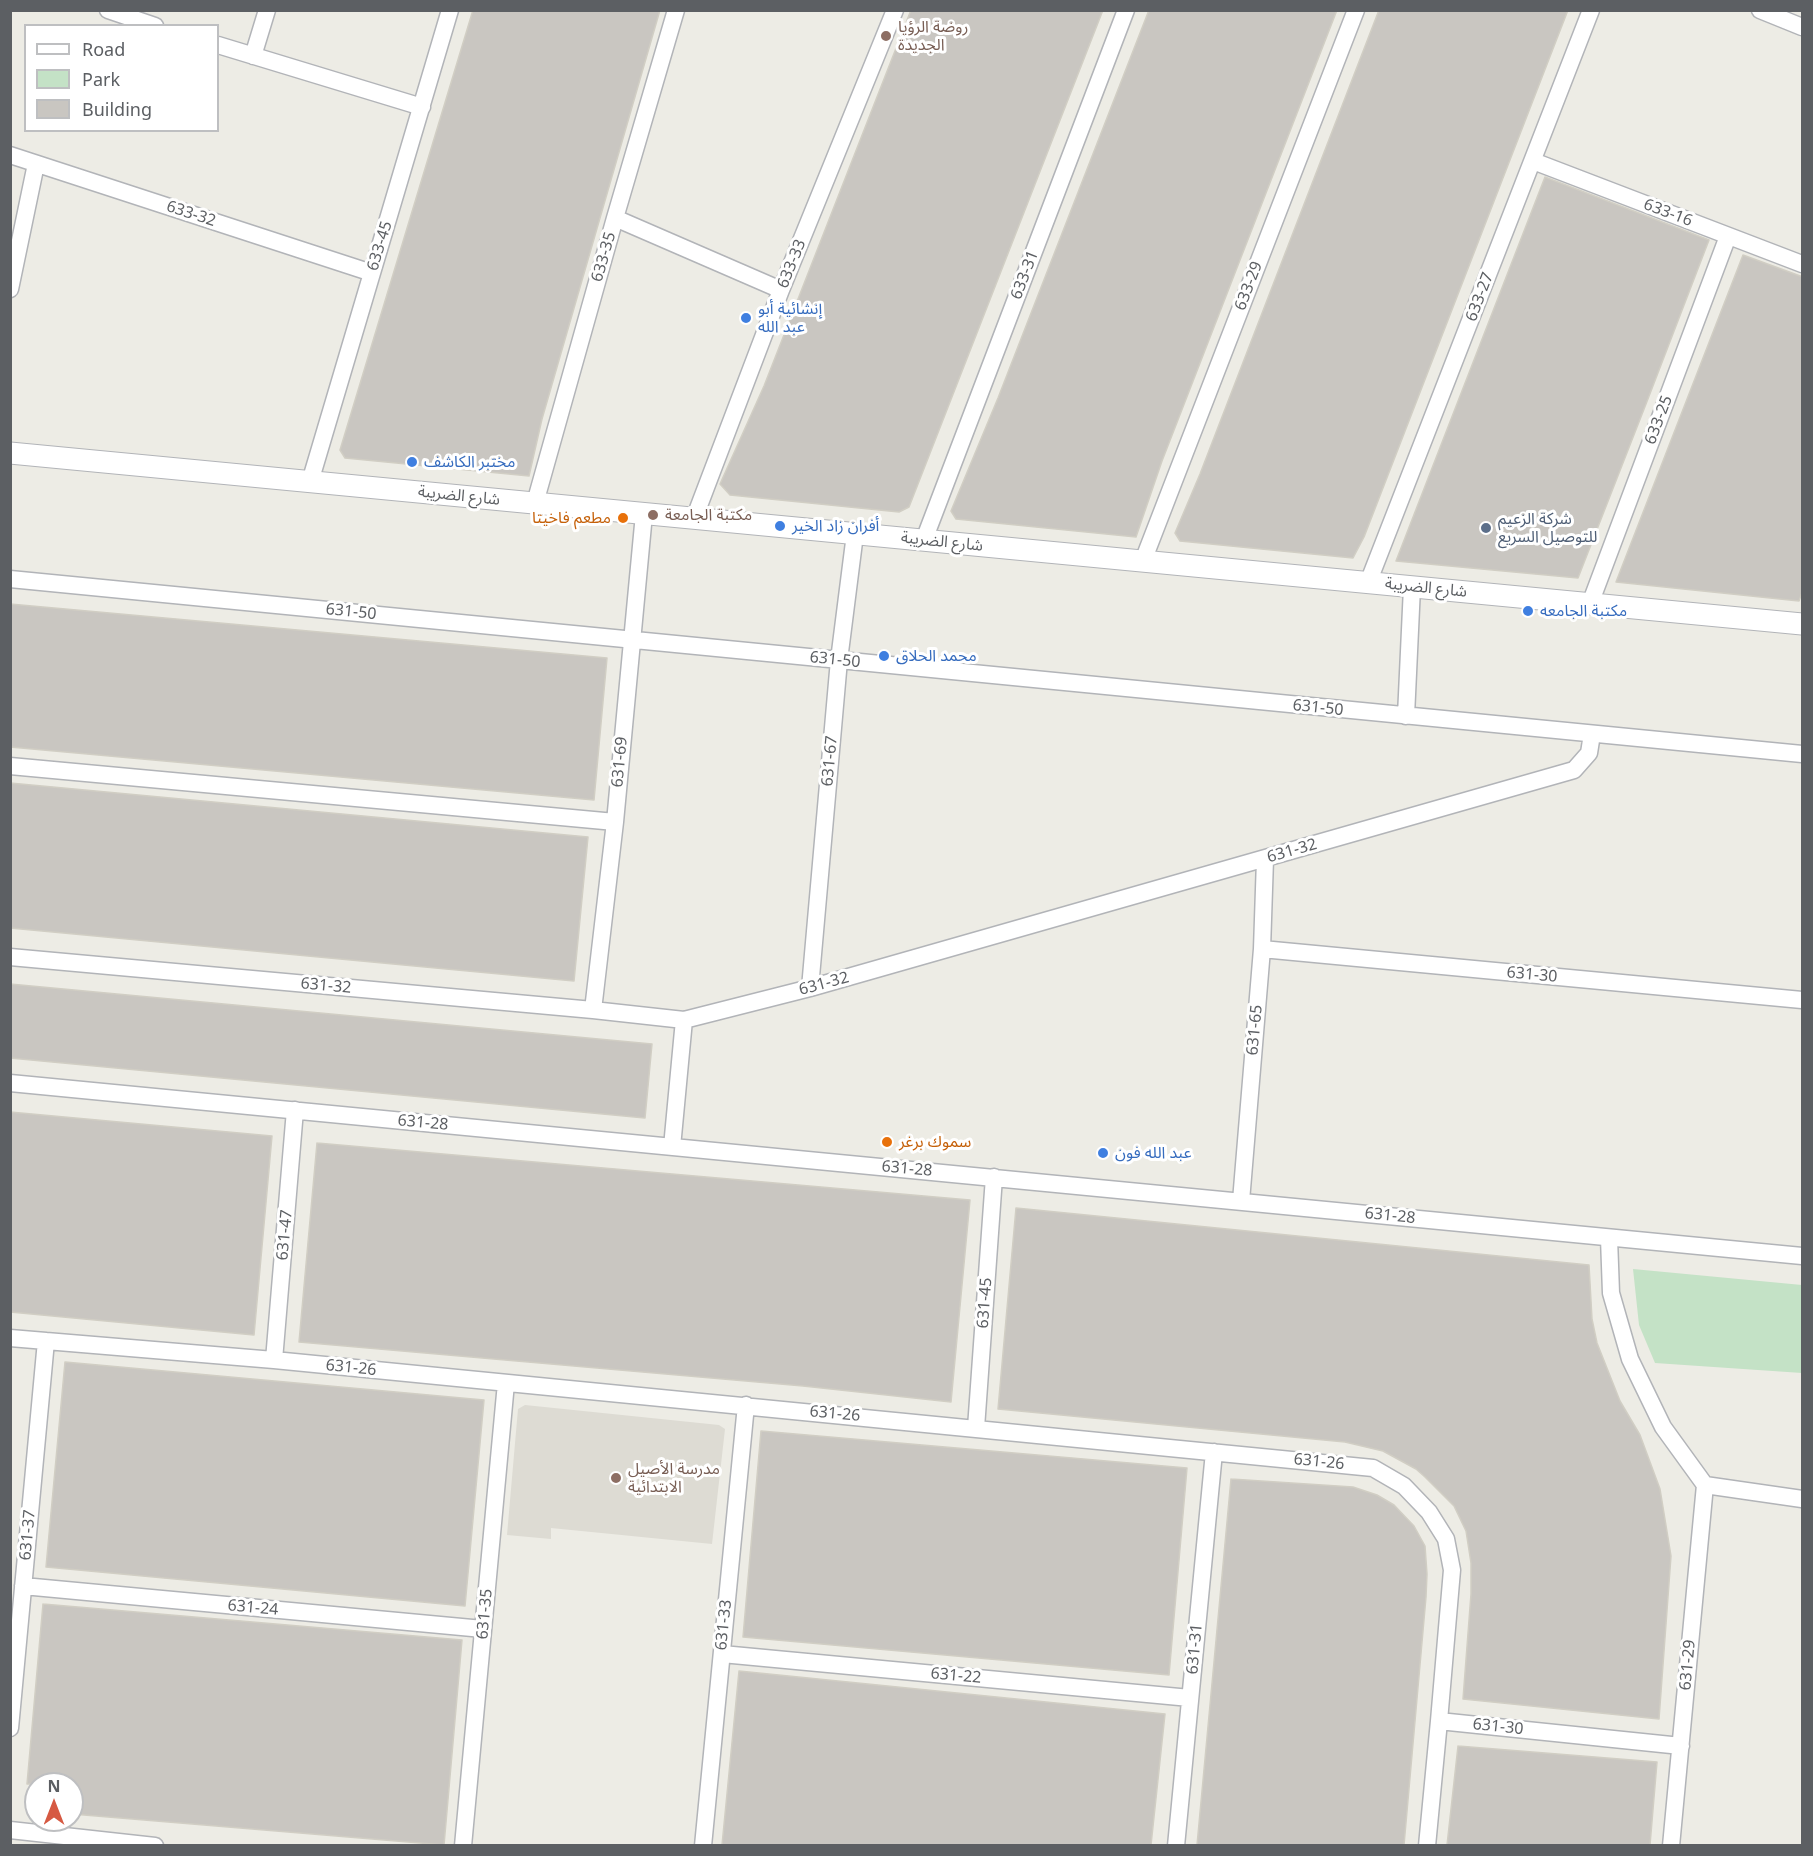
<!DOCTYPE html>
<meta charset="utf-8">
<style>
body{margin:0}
#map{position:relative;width:1813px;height:1856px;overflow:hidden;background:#edece5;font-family:"Noto Sans",sans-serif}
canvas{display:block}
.frame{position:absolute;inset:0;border:12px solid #5c5f63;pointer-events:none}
.legend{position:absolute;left:24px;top:24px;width:195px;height:108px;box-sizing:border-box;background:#fff;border:2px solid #bebfc1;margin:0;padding:8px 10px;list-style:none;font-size:18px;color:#5c5f63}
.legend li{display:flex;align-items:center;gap:12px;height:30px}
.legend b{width:30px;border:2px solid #bebfc1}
.north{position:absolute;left:24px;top:1772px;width:60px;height:60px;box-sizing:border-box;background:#fff;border:2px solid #bebfc1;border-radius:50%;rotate:0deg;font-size:16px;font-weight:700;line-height:24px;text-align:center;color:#5c5f63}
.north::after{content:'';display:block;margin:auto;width:21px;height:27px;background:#d65942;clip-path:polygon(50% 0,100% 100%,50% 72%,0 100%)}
</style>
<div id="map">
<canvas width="1813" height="1856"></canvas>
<div class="frame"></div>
<ul class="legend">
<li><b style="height:8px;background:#fff"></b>Road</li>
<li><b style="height:16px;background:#c4e2c6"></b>Park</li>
<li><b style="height:16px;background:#c9c6c1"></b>Building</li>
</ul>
<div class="north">N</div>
</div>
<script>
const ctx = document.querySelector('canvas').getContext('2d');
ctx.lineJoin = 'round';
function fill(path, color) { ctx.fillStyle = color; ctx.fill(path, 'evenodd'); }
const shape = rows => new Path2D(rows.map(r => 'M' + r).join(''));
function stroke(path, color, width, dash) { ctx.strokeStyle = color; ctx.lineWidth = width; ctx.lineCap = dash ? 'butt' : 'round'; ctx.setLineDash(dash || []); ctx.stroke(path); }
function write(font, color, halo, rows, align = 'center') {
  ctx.font = font + ' "Noto Sans","Noto Sans Arabic",sans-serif'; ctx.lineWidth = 6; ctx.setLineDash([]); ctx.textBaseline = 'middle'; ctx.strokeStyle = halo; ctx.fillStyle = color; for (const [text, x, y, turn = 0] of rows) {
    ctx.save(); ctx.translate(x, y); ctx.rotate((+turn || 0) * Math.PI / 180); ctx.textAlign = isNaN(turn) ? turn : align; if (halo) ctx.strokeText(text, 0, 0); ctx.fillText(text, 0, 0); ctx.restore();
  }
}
const education = shape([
 [525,1405,719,1425,725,1429,712,1544,551,1528,551,1539,507,1535,518,1409]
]);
const green = shape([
 [1633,1269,1802,1285,1802,1373,1655,1363,1639,1325]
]);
const building = shape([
 [473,10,660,10,542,419,529,476,345,458,340,450,473,10],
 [911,10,1103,10,909,507,899,512,730,495,720,484,764,386,911,10],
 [1149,10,1337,10,1162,461,1136,537,956,519,951,511,998,398,1149,10],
 [1379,10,1568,10,1364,537,1353,558,1180,541,1175,533,1200,474,1379,10],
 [1545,177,1709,240,1646,404,1578,578,1396,561,1545,177],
 [1743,255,1803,277,1803,590,1799,601,1616,582,1743,255],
 [10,604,607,658,594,800,10,747,10,604],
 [10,783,588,837,574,981,10,928,10,783],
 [10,984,652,1044,645,1118,10,1058,10,984],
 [10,1112,272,1136,254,1335,10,1312,10,1112],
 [317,1143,970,1200,951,1402,803,1386,299,1342,317,1143],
 [1016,1208,1589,1265,1592,1319,1597,1343,1620,1401,1640,1435,1660,1489,1671,1556,1659,1719,1463,1699,1471,1594,1471,1563,1466,1531,1454,1506,1425,1477,1416,1469,1383,1451,1345,1442,998,1409,1016,1208],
 [65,1362,484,1400,465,1606,46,1567,65,1362],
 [761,1431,1187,1468,1169,1675,743,1637,761,1431],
 [1231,1479,1353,1487,1377,1495,1394,1505,1414,1526,1425,1546,1427,1574,1426,1597,1404,1845,1197,1845,1231,1479],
 [43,1604,462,1640,444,1845,72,1814,72,1784,27,1784,43,1604],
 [739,1671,1165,1714,1151,1845,722,1845,739,1671],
 [1458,1746,1657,1762,1650,1845,1447,1845,1458,1746]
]);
const minor = shape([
 [108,10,155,26],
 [1760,10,1802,27],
 [218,45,422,107],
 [253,56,267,10],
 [10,155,372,273],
 [1533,161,1802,264],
 [615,218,781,290],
 [10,289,36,164],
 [310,482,450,10],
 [535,503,615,218,676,10],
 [694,519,781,290,895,10],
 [924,540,1126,10],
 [1143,561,1356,10],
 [10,579,1802,754],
 [1368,583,1591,10],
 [1590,604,1728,236],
 [1406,716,1412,587],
 [10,766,615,822],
 [1262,949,1802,1000],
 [10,957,593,1010,684,1020,810,988,1574,770,1589,753,1592,734],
 [810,988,839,660,855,534],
 [593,1010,615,822,644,514],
 [10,1083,1802,1256],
 [672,1147,684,1020],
 [1241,1201,1262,949,1265,859],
 [1609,1238,1611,1293,1630,1359,1663,1427,1705,1485,1802,1499],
 [10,1338,274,1360,1373,1468,1404,1486,1429,1512,1446,1539,1452,1570,1439,1721],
 [274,1360,295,1110],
 [976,1428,994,1177],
 [23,1586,483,1629],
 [722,1654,1190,1698],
 [10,1728,46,1341],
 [10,1830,155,1846],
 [463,1846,506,1383],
 [703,1846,746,1405],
 [1176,1846,1214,1452],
 [1427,1846,1439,1721,1681,1746],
 [1671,1846,1705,1485]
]);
const tertiary = shape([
 [10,453,1802,624]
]);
const markers = [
 [886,36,6,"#8d6e63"],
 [746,318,6,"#3f7fe0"],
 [412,462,6,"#3f7fe0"],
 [653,515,6,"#8d6e63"],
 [623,518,6,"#e8710a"],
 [780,526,6,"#3f7fe0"],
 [1486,528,6,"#5c6f8a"],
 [1528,611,6,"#3f7fe0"],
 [884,656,6,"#3f7fe0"],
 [887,1142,6,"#e8710a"],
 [1103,1153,6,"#3f7fe0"],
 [616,1478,6,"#8d6e63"]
];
const educationNames = [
 ["روضة الرؤيا",898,27],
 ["الجديدة",898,45],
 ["مكتبة الجامعة",665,515],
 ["مدرسة الأصيل",628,1469],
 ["الابتدائية",628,1487]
];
const streetNames = [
 ["633-16",1668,213,21],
 ["633-32",191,214,18],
 ["633-45",380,246,-73],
 ["633-35",604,257,-74],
 ["633-33",792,264,-68],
 ["633-31",1025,275,-69],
 ["633-29",1249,286,-69],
 ["633-27",1480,297,-69],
 ["633-25",1659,420,-69],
 ["شارع الضريبة",459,496,6],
 ["شارع الضريبة",942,542,6],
 ["شارع الضريبة",1426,588,6],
 ["631-50",351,612,6],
 ["631-50",835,660,6],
 ["631-50",1318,708,6],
 ["631-67",830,761,-85],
 ["631-69",620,762,-85],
 ["631-32",1292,851,-16],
 ["631-30",1532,975,5],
 ["631-32",824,984,-15],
 ["631-32",326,986,5],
 ["631-65",1255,1030,-85],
 ["631-28",423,1123,5],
 ["631-28",907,1169,5],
 ["631-28",1390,1216,6],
 ["631-47",285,1235,-85],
 ["631-45",985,1303,-86],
 ["631-26",351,1368,6],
 ["631-26",835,1414,5],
 ["631-26",1319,1462,6],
 ["631-37",28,1535,-85],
 ["631-24",253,1608,5],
 ["631-35",485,1614,-85],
 ["631-33",724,1625,-84],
 ["631-31",1195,1649,-85],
 ["631-29",1688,1665,-85],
 ["631-22",956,1676,5],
 ["631-30",1498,1727,6]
];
const shopNames = [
 ["إنشائية أبو",758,309],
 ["عبد الله",758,327],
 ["مختبر الكاشف",424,462],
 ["أفران زاد الخير",792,526],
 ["مكتبة الجامعه",1540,611],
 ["محمد الحلاق",896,656],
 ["عبد الله فون",1115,1153]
];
const foodNames = [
 ["مطعم فاخيتا",611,518],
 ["سموك برغر",899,1142,"left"]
];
const serviceNames = [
 ["شركة الزعيم",1498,519],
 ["للتوصيل السريع",1498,537]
];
fill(education, '#dddbd3');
fill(green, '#c4e2c6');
fill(building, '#c9c6c1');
stroke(building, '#d1cec4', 1.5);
stroke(minor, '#b2b4b8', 19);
stroke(tertiary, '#b2b4b8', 23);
stroke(minor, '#fff', 16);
stroke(tertiary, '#fff', 21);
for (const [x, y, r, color] of markers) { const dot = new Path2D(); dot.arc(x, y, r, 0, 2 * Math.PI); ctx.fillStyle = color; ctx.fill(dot); stroke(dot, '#fff', 2); }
write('16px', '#785e54', '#fff', educationNames, 'left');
write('16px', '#5c5f63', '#fff', streetNames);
write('16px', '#366cbe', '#fff', shopNames, 'left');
write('16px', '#c56008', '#fff', foodNames, 'right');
write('16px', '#4e5e75', '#fff', serviceNames, 'left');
</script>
